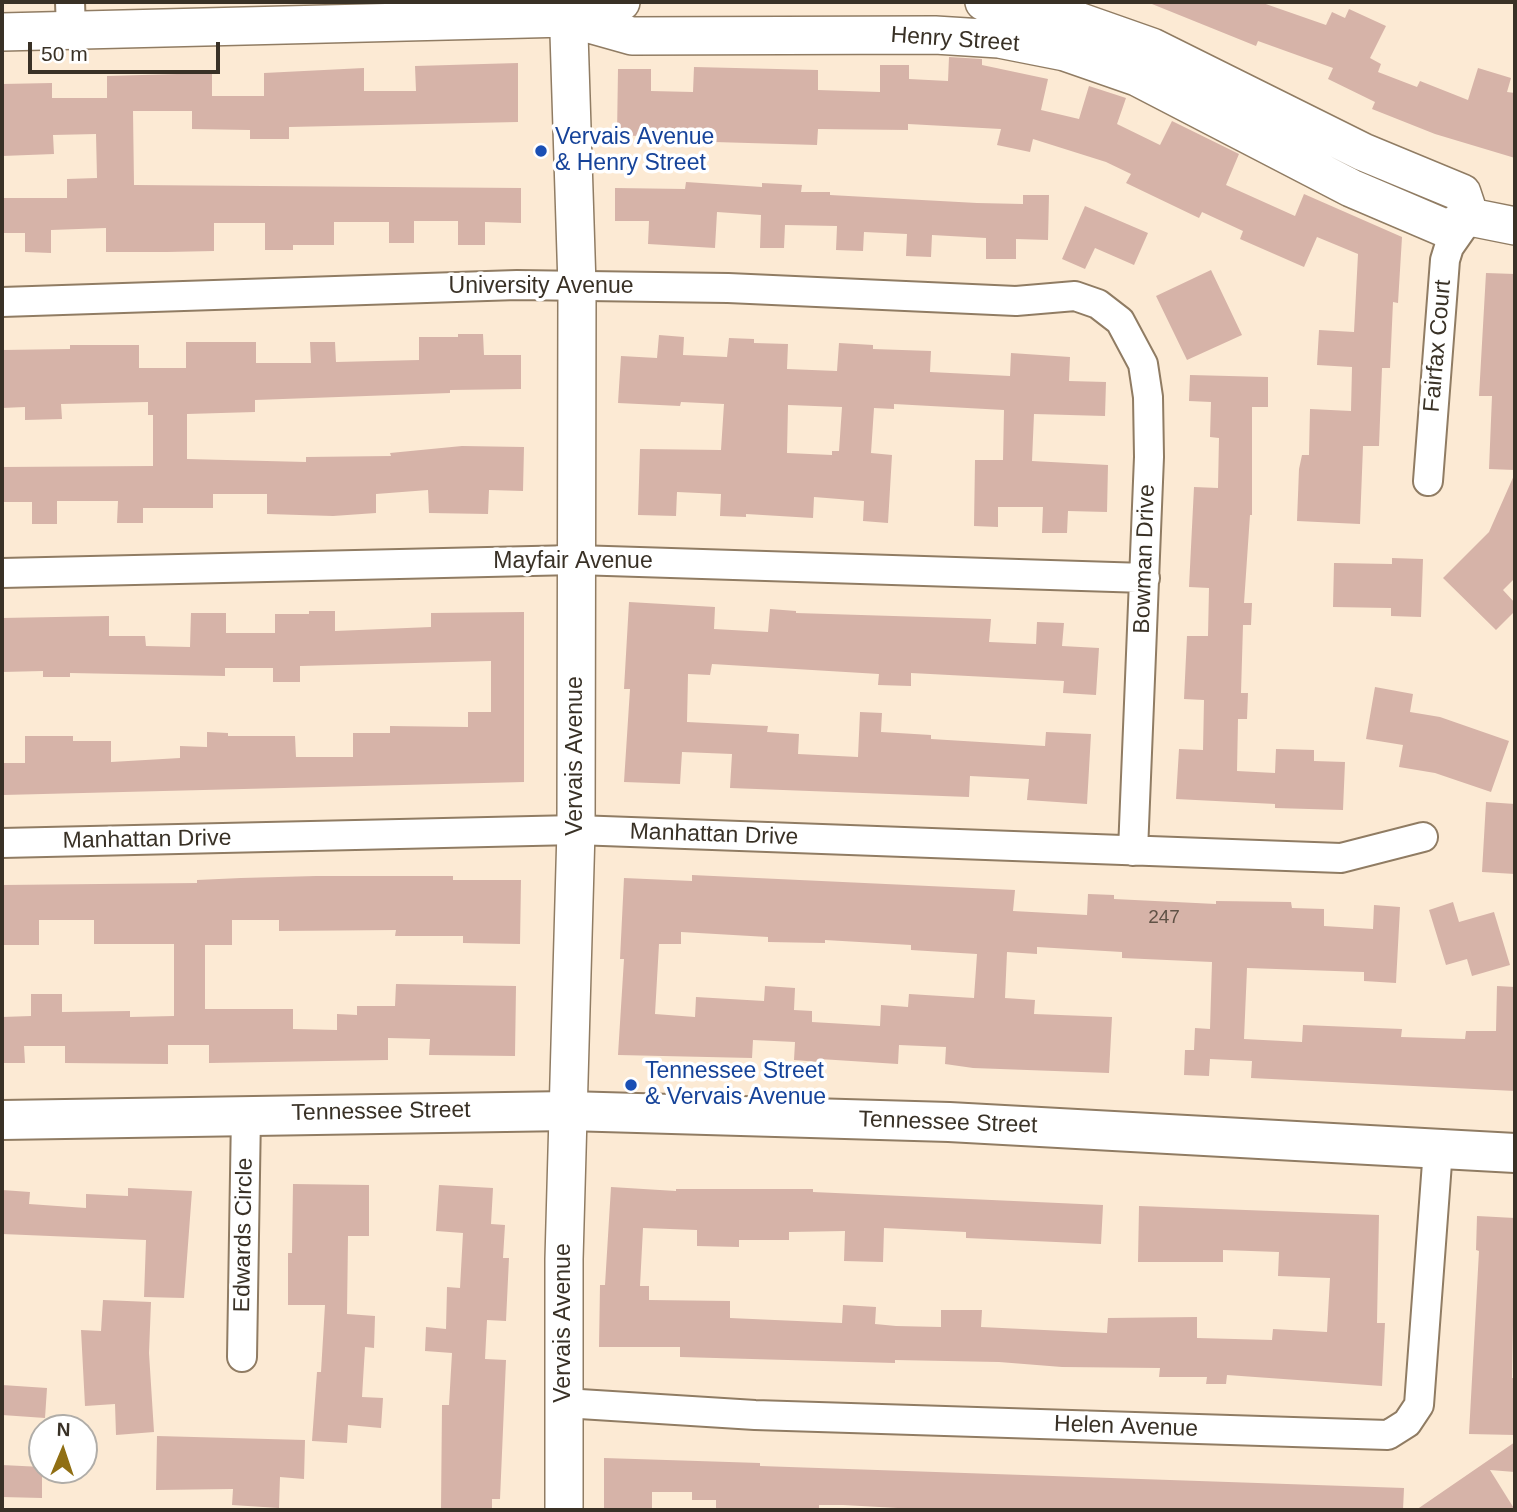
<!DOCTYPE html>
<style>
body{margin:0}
#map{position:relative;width:1517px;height:1512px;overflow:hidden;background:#fcead4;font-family:Arial,sans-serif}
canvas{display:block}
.frame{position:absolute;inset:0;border:4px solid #393126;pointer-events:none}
.north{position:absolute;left:28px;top:1414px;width:70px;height:70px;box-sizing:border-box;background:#fff;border:2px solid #b0ada8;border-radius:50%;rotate:2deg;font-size:19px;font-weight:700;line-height:28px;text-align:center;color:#393126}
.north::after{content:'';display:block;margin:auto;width:24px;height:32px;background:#906f14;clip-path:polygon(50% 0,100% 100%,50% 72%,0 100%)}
.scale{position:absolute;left:28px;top:42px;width:192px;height:32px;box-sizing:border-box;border:4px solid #393126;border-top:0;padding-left:9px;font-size:21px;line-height:24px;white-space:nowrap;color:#393126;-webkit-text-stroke:5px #fff;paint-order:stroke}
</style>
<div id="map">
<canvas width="1517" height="1512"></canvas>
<div class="frame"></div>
<div class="north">N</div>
<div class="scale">50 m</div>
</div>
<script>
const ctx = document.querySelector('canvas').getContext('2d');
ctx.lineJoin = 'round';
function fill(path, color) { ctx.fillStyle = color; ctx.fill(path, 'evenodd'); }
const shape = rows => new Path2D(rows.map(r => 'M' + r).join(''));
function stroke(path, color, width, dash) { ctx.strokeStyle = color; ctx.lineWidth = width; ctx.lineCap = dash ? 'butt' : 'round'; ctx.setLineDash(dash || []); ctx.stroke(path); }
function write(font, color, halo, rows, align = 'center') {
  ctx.font = font + ' Arial,sans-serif'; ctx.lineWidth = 7; ctx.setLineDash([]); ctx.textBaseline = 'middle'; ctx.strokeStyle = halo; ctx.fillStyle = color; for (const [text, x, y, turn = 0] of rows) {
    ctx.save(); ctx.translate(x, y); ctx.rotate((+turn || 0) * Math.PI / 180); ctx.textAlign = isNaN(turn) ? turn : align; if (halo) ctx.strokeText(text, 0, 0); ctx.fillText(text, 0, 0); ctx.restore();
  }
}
const building = shape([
 [1147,2,1260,2,1326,25,1332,12,1345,18,1349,9,1386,26,1370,58,1381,64,1378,72,1417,87,1420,81,1468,100,1478,68,1511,78,1507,92,1515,93,1515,158,1435,134,1372,109,1375,102,1328,79,1333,68,1258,41,1256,46],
 [949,57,982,59,982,65,1048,79,1041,110,1079,119,1089,86,1126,98,1117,124,1160,145,1172,121,1239,154,1226,185,1295,216,1304,194,1402,237,1398,303,1393,302,1390,368,1382,368,1379,446,1363,446,1360,524,1297,521,1299,469,1302,455,1309,455,1310,409,1351,411,1352,367,1317,365,1319,330,1354,332,1358,254,1317,237,1304,267,1240,239,1243,231,1202,212,1199,218,1126,183,1131,174,1106,162,1033,139,1030,152,997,145,1001,129,908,124,908,130,818,129,817,145,714,142,714,135,617,136,618,69,651,69,651,91,693,92,694,67,818,70,818,90,880,92,880,65,909,65,909,79,948,81],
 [518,63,518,122,289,127,289,139,250,139,250,130,192,129,192,111,133,111,134,185,521,188,521,223,485,222,485,245,458,245,458,221,414,221,414,243,389,243,389,222,334,222,334,245,293,245,293,250,265,250,265,223,214,223,214,251,167,252,106,252,106,228,51,230,51,253,25,252,25,233,2,233,2,198,67,198,67,179,97,178,96,134,53,135,54,154,2,156,2,84,52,83,52,98,107,98,107,76,212,73,212,96,264,96,264,73,364,68,364,91,416,91,415,66],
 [686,182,762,187,762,183,802,185,801,192,830,192,830,195,977,203,1023,204,1023,195,1049,195,1048,240,1016,239,1016,259,986,259,986,238,932,235,931,257,906,256,907,234,864,232,863,251,836,250,837,226,785,225,784,248,760,248,761,215,717,212,715,248,648,244,649,221,615,221,615,188,685,189],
 [1085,206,1148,233,1134,265,1095,248,1085,269,1062,259],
 [1211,270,1242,335,1187,360,1156,296],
 [1486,273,1515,274,1515,470,1489,469,1492,396,1479,396],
 [458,334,483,334,484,355,521,355,521,389,450,390,450,393,255,400,255,412,187,414,187,459,306,462,306,457,391,456,390,453,462,446,524,447,523,491,489,490,488,514,429,513,428,490,376,494,376,513,333,516,267,514,267,494,213,494,213,508,143,508,143,523,117,523,118,501,57,501,57,524,32,524,32,502,2,502,2,467,153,466,153,415,148,415,148,402,61,404,62,419,25,420,25,407,2,408,2,350,70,349,70,345,139,345,139,368,186,368,186,342,256,342,256,363,311,363,310,342,335,342,336,362,419,360,419,337,458,337],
 [659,335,684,337,683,355,727,357,729,338,754,339,754,343,788,344,787,369,837,371,839,343,873,345,873,349,931,351,930,372,1010,376,1011,353,1070,357,1069,381,1106,382,1105,416,1034,414,1032,461,1108,465,1107,512,1068,511,1067,533,1042,533,1043,507,998,507,998,527,974,526,975,460,1003,460,1004,410,894,404,894,409,874,408,871,453,892,455,888,523,863,521,864,501,814,497,813,518,746,514,746,517,720,516,721,494,677,492,676,516,638,515,640,449,721,450,724,404,681,402,680,406,618,403,621,356,657,358],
 [788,405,842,407,839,451,832,451,832,455,787,453],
 [1190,375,1268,377,1268,407,1252,407,1252,515,1250,515,1244,603,1252,603,1251,625,1243,625,1241,693,1248,693,1247,719,1238,719,1237,771,1275,773,1276,749,1314,750,1314,761,1345,762,1343,810,1275,808,1275,804,1176,799,1179,749,1203,750,1204,700,1184,699,1187,636,1208,636,1209,588,1189,587,1194,487,1218,488,1219,438,1210,437,1211,402,1189,401],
 [1515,473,1515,578,1503,590,1515,603,1515,611,1496,630,1443,578,1489,532],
 [1392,558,1423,559,1421,617,1391,616,1391,608,1333,607,1334,563,1392,564],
 [629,602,715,607,714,629,768,632,770,609,796,611,796,613,991,619,989,642,1036,644,1037,622,1064,623,1062,646,1099,648,1096,695,1063,693,1064,681,911,673,911,686,878,685,879,674,712,664,710,675,688,674,687,722,768,726,767,732,799,734,798,754,858,757,860,712,882,713,881,732,931,735,931,739,1045,746,1046,732,1091,734,1087,804,1027,800,1029,779,970,776,969,797,730,788,732,754,682,752,680,784,624,782,630,689,624,689],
 [309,611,335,611,335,631,431,627,431,613,524,612,524,782,3,795,2,763,25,763,25,736,73,736,73,741,111,741,111,762,180,758,180,746,207,747,207,732,228,733,228,736,295,736,296,757,353,757,353,733,390,733,390,726,468,727,468,712,491,712,491,661,300,666,300,682,273,682,273,668,225,668,225,676,70,673,70,677,43,677,43,671,2,672,2,618,109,616,109,636,145,636,146,646,190,647,191,613,226,613,226,633,275,633,275,614,309,614],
 [1375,687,1413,694,1410,712,1440,717,1509,741,1491,792,1435,773,1399,767,1403,745,1366,739],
 [1486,802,1515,804,1515,874,1482,872],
 [692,875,1015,890,1013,911,1087,915,1088,894,1114,895,1114,899,1216,904,1216,901,1291,902,1292,908,1324,909,1324,926,1373,929,1374,905,1400,907,1396,983,1364,981,1364,972,1247,968,1244,1039,1302,1042,1303,1025,1402,1029,1401,1037,1465,1039,1466,1031,1496,1031,1497,986,1515,987,1515,1091,1251,1078,1252,1061,1210,1059,1209,1076,1184,1075,1185,1050,1194,1050,1195,1028,1210,1029,1212,962,1122,958,1122,952,1037,947,1037,954,1007,952,1005,998,1035,1000,1034,1014,1112,1017,1109,1073,973,1068,945,1064,946,1047,899,1045,898,1064,820,1059,819,1062,794,1060,795,1042,753,1040,752,1058,618,1055,624,959,620,959,624,878,692,881],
 [681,932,768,937,768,942,825,943,825,940,911,945,911,950,977,954,974,998,909,994,908,1007,881,1005,880,1026,812,1022,812,1011,794,1010,795,988,765,986,764,1001,696,997,695,1017,655,1014,659,944,681,944],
 [316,876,453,876,453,880,521,880,520,944,463,943,463,936,395,936,396,930,279,931,279,920,232,920,232,945,205,945,205,1009,293,1009,293,1029,337,1030,337,1014,357,1015,357,1006,395,1006,396,984,516,986,515,1056,429,1055,430,1039,388,1038,388,1060,209,1063,209,1045,168,1045,168,1064,65,1063,65,1046,24,1046,25,1063,2,1063,2,1017,31,1016,31,994,62,994,62,1012,130,1011,130,1017,174,1016,174,944,94,944,94,920,39,920,39,945,2,945,2,885,197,883,197,880,241,878],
 [1453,902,1459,922,1494,912,1510,965,1472,976,1467,959,1446,965,1429,910],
 [293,1184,369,1185,369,1236,348,1236,347,1314,375,1316,374,1348,365,1347,362,1397,383,1398,381,1428,348,1425,347,1443,312,1441,317,1372,321,1372,325,1305,288,1305,288,1253,292,1253],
 [439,1185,493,1188,491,1224,505,1225,503,1258,509,1258,506,1321,487,1320,485,1359,506,1360,500,1499,492,1499,492,1510,441,1510,442,1405,449,1405,452,1353,425,1351,426,1327,446,1329,447,1287,460,1288,463,1233,436,1231],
 [611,1187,676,1191,676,1189,813,1189,813,1192,1103,1205,1101,1244,966,1238,966,1232,884,1228,883,1262,844,1261,845,1231,789,1232,789,1240,739,1240,739,1247,697,1246,697,1230,643,1228,640,1286,649,1286,649,1300,730,1301,730,1318,842,1323,843,1305,876,1307,875,1324,896,1326,941,1327,941,1310,982,1310,981,1327,1107,1333,1108,1318,1197,1317,1197,1338,1272,1340,1273,1329,1327,1332,1330,1278,1278,1276,1279,1252,1223,1250,1223,1262,1138,1262,1139,1206,1379,1215,1377,1323,1385,1323,1382,1386,1227,1375,1226,1384,1206,1384,1207,1377,1159,1377,1160,1368,1062,1367,999,1362,895,1360,895,1363,680,1357,680,1347,599,1347,600,1285,605,1285],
 [128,1188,192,1191,184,1298,144,1297,146,1240,2,1234,2,1190,30,1192,29,1204,86,1208,86,1194,128,1196],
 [1477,1216,1515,1218,1512,1378,1515,1378,1515,1435,1469,1434,1479,1251,1476,1250],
 [103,1300,151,1302,149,1353,154,1432,116,1435,115,1404,85,1406,81,1330,101,1331],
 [2,1385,47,1388,45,1418,2,1415],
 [157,1436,305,1440,304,1479,280,1477,279,1508,232,1505,233,1489,156,1490],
 [1515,1442,1515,1472,1490,1470,1515,1510,1416,1510],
 [604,1458,760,1463,760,1466,1404,1488,1403,1510,934,1510,843,1505,819,1505,819,1510,716,1510,716,1500,692,1500,692,1492,652,1492,652,1510,604,1510],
 [2,1465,42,1467,42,1498,2,1497]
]);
const minor = shape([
 [70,2,71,30],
 [2,302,517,285,728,288,1016,301,1075,296,1098,304,1120,321,1143,364,1148,397,1149,457,1133,851],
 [1428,481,1445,260,1449,247,1470,217],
 [2,573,576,560,1145,578],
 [2,843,576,830,1341,858,1423,837],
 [242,1357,246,1114],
 [564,1403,755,1415,1388,1435,1407,1423,1419,1405,1438,1149]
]);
const tertiary = shape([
 [984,2,1078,21,1152,47,1363,152,1462,193,1470,217],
 [568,18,632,36,935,35,999,39,1065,52,1137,77,1351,188,1447,229,1470,217,1515,226],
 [2,32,568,18,621,2],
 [564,1510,564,1259,576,830,577,286,568,2]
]);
const secondary = shape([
 [2,1120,568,1111,949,1122,1515,1153]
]);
const markers = [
 [541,151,7,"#1a4fb4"],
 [631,1085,7,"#1a4fb4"]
];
const numberNames = [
 ["247",1164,918]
];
const streetNames = [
 ["Henry Street",955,40,4],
 ["University Avenue",541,287],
 ["Fairfax Court",1438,346,-85],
 ["Bowman Drive",1145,559,-88],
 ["Mayfair Avenue",573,562],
 ["Vervais Avenue",576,756,-90],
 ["Manhattan Drive",714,835,2],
 ["Manhattan Drive",147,840,-1],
 ["Tennessee Street",381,1112,-1],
 ["Tennessee Street",948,1123,2],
 ["Edwards Circle",244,1235,-89],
 ["Vervais Avenue",564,1323,-90],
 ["Helen Avenue",1126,1427,2]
];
const transitNames = [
 ["Vervais Avenue",555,138],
 ["& Henry Street",555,164],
 ["Tennessee Street",645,1072],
 ["& Vervais Avenue",645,1098]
];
fill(building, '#d6b3a8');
stroke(minor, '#907c63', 32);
stroke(tertiary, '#907c63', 40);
stroke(secondary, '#907c63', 42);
stroke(minor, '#fff', 28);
stroke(tertiary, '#fff', 37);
stroke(secondary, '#fff', 38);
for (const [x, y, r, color] of markers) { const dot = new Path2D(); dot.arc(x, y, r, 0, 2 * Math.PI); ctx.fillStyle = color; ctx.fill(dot); stroke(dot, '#fff', 2.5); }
write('19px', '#605246', null, numberNames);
write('23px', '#393126', '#fff', streetNames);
write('23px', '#164399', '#fff', transitNames, 'left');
</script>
